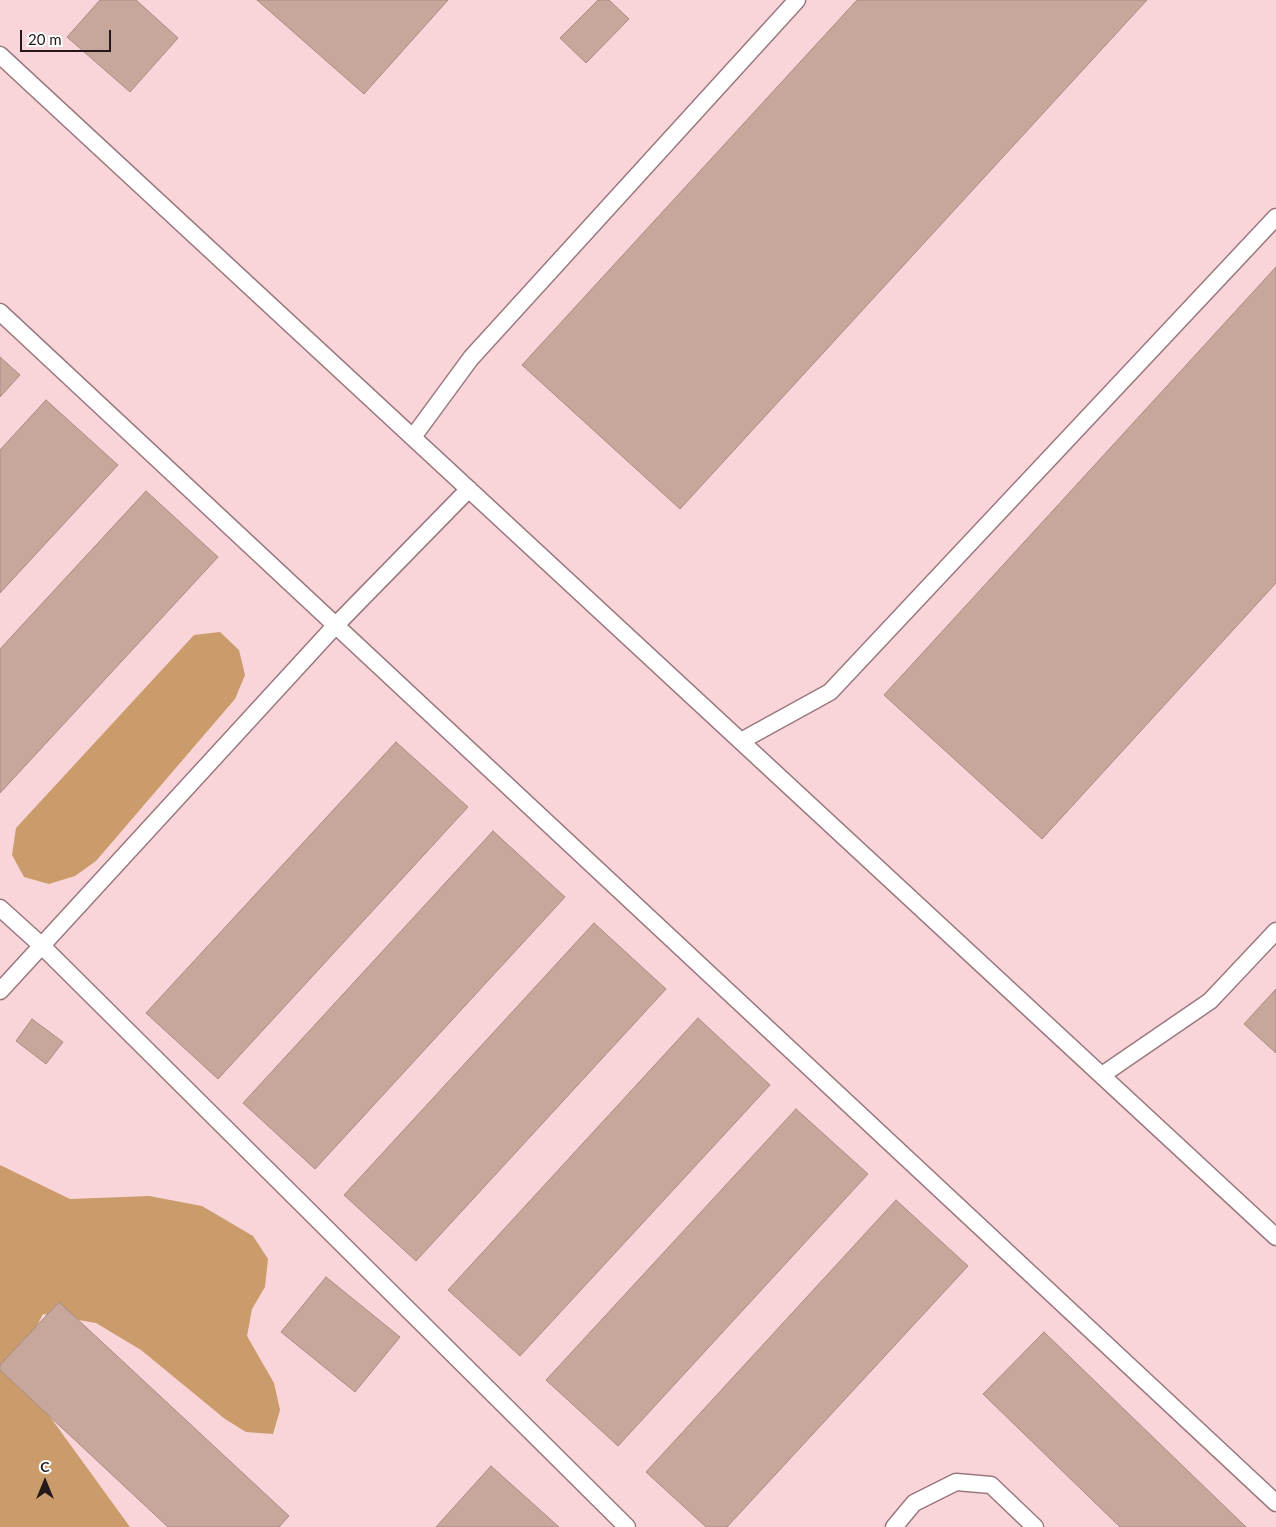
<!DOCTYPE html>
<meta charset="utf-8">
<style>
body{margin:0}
#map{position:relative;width:1276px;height:1527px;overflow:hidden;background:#f9d5da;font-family:Lato,sans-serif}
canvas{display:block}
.north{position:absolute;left:20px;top:1457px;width:50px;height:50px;-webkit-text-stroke:4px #fff;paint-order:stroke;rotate:0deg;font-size:14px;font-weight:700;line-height:20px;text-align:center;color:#24181a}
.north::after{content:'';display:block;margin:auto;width:18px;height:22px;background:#24181a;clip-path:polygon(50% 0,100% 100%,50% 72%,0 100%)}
.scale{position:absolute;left:20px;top:30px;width:91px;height:22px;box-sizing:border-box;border:2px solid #24181a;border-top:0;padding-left:6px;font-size:15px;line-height:18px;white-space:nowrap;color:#24181a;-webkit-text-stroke:4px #fff;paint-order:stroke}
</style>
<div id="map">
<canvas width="1276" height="1527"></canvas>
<div class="north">С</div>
<div class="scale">20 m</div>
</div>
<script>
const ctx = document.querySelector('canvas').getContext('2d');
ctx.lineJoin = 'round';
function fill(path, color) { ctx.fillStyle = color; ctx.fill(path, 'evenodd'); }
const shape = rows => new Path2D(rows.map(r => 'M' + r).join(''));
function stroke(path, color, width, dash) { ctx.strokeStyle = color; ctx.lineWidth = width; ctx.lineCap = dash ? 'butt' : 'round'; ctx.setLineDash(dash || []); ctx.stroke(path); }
const forest = shape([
 [220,632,239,650,245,675,235,699,96,861,75,876,49,884,24,877,12,855,16,828,194,635],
 [0,1165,70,1199,149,1196,202,1206,253,1236,268,1259,265,1287,252,1309,247,1336,274,1383,280,1410,273,1434,246,1432,225,1419,141,1350,96,1323,43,1314,31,1337,48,1414,130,1527,0,1527]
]);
const building = shape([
 [100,0,136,0,178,38,130,92,67,37,100,0],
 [257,0,448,0,364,94,257,0],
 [598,0,609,0,629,19,586,63,560,38,598,0],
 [857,0,1147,0,680,509,522,365,857,0],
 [1276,267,1276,583,1042,839,884,695,1276,267],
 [0,357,20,375,0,397,0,357],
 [46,400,118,465,0,593,0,450,46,400],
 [146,491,218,557,0,793,0,649,146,491],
 [396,742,468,807,218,1079,146,1013,396,742],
 [493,831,565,897,315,1169,243,1103,493,831],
 [594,923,666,989,416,1261,344,1195,594,923],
 [1276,989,1276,1053,1244,1024,1276,989],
 [698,1018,770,1085,520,1356,448,1290,698,1018],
 [32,1019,63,1042,46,1064,16,1041,32,1019],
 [796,1109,868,1174,618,1446,546,1380,796,1109],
 [896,1200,968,1266,727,1527,706,1527,646,1472,896,1200],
 [326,1277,400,1337,355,1392,281,1332,326,1277],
 [59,1302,289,1516,279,1527,168,1527,0,1370,0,1365,59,1302],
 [1044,1332,1246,1527,1120,1527,983,1394,1044,1332],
 [491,1466,559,1527,436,1527,491,1466]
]);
const lane = shape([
 [0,55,1276,1237],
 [0,312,1276,1503],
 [413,437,471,358,797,0],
 [741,741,830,692,1276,217],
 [0,908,41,945,627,1527],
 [0,991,335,626,469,489],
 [1102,1075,1210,1001,1276,931],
 [894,1527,914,1503,956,1482,991,1485,1035,1527]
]);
fill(forest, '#ca9b6b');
fill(building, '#c7a69c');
stroke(building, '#ab8b82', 1);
stroke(lane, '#9a797e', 19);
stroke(lane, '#fff', 16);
</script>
